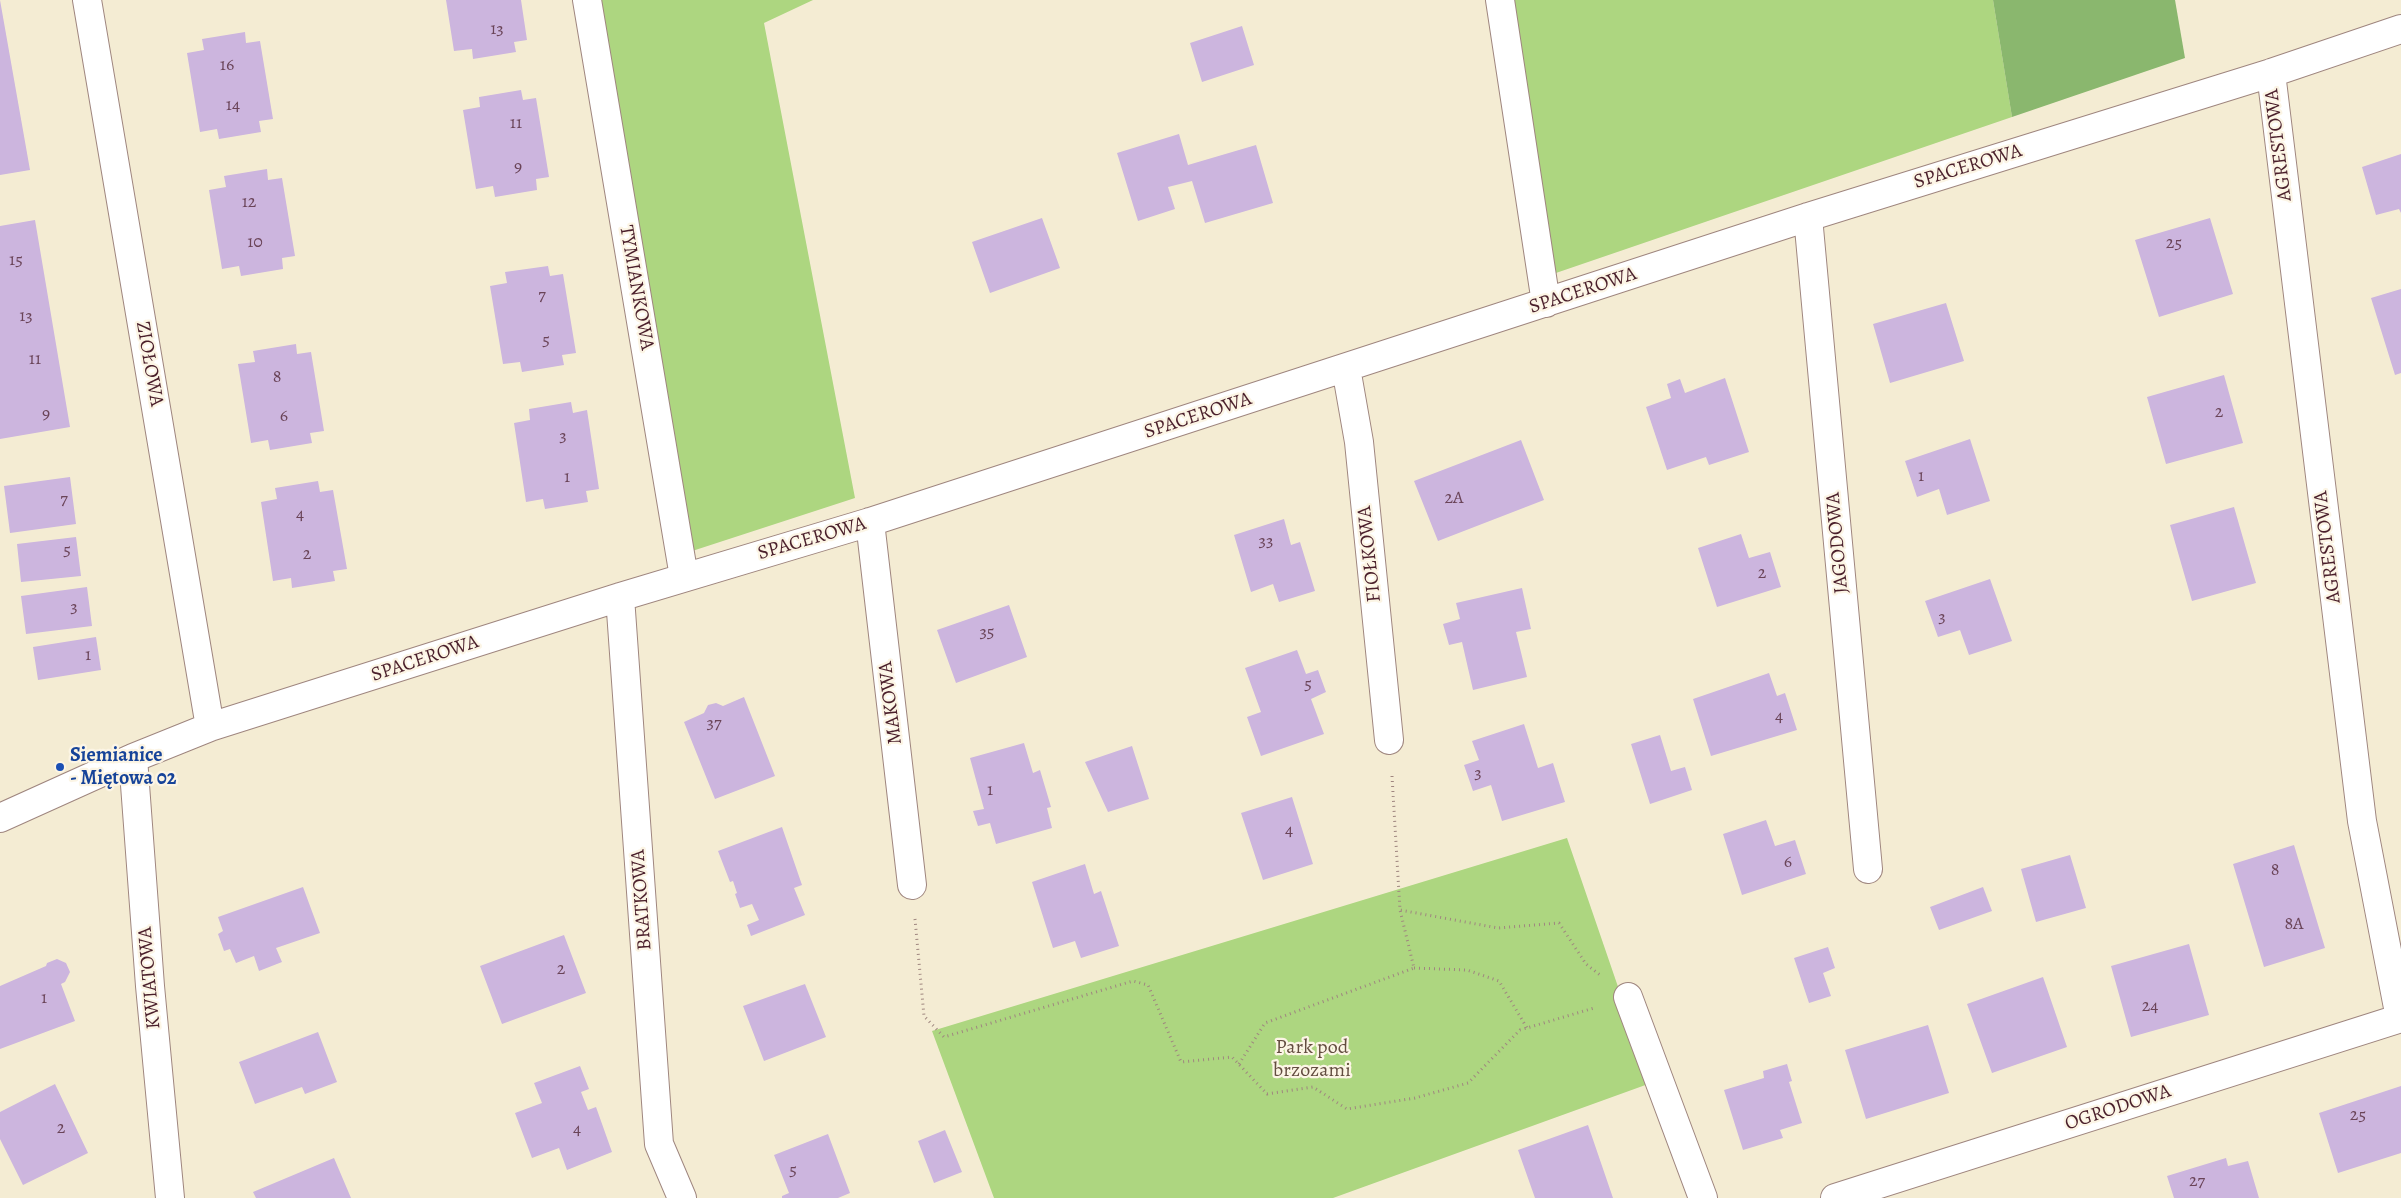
<!DOCTYPE html>
<meta charset="utf-8">
<style>
body{margin:0}
canvas{display:block;background:#f4ecd3}
</style>
<canvas width="2401" height="1198"></canvas>
<script>
const ctx = document.querySelector('canvas').getContext('2d');
ctx.lineJoin = 'round';
function fill(path, color) { ctx.fillStyle = color; ctx.fill(path, 'evenodd'); }
const shape = rows => new Path2D(rows.map(r => 'M' + r).join(''));
function stroke(path, color, width, dash) { ctx.strokeStyle = color; ctx.lineWidth = width; ctx.lineCap = dash ? 'butt' : 'round'; ctx.setLineDash(dash || []); ctx.stroke(path); }
function write(font, color, halo, rows, align = 'center') {
  ctx.font = font + ' Alegreya,serif'; ctx.lineWidth = 4.5; ctx.setLineDash([]); ctx.textBaseline = 'middle'; ctx.strokeStyle = halo; ctx.fillStyle = color; for (const [text, x, y, turn = 0] of rows) {
    ctx.save(); ctx.translate(x, y); ctx.rotate((+turn || 0) * Math.PI / 180); ctx.textAlign = isNaN(turn) ? turn : align; if (halo) ctx.strokeText(text, 0, 0); ctx.fillText(text, 0, 0); ctx.restore();
  }
}
const green = shape([
 [588,0,813,0,764,23,855,498,683,554],
 [1512,0,1993,0,2012,117,1553,274],
 [1567,838,1651,1083,1333,1198,994,1198,932,1031]
]);
const forest = shape([
 [1993,0,2175,0,2185,58,2012,117]
]);
const building = shape([
 [0,0,30,170,0,175],
 [446,0,521,0,527,40,514,42,516,52,473,59,472,49,454,51],
 [1242,26,1254,65,1202,82,1190,43],
 [245,32,246,43,260,41,273,119,259,121,261,132,219,139,217,129,200,132,187,53,204,50,202,39],
 [521,90,523,100,536,98,549,177,536,179,537,190,495,197,493,186,476,189,463,110,480,107,479,97],
 [1179,134,1188,165,1256,145,1273,203,1205,223,1192,181,1168,187,1175,209,1138,221,1117,153],
 [2401,154,2401,213,2399,209,2376,215,2362,167],
 [267,169,268,180,282,178,295,256,282,258,283,269,241,276,239,266,222,269,209,190,226,187,224,176],
 [1042,218,1060,268,990,293,972,242],
 [2210,218,2233,294,2159,317,2135,240],
 [35,220,70,427,0,439,0,226],
 [548,266,550,276,563,274,576,353,562,355,564,365,522,372,520,362,503,364,490,286,507,283,505,272],
 [2401,289,2401,373,2395,375,2371,298],
 [1946,303,1964,361,1890,383,1873,324],
 [296,344,297,354,311,352,324,431,310,433,312,443,270,450,268,440,251,443,238,364,255,362,253,351],
 [2224,375,2243,443,2166,464,2147,397],
 [1725,378,1749,452,1709,465,1706,457,1667,470,1646,407,1671,398,1667,384,1680,379,1685,393],
 [571,402,573,413,587,410,599,489,586,491,588,502,545,509,543,499,526,502,514,423,530,420,529,409],
 [1970,439,1990,501,1947,515,1939,489,1917,497,1905,461],
 [1521,440,1544,500,1438,541,1414,481],
 [70,477,76,524,10,533,4,486],
 [318,481,320,492,333,490,347,569,333,571,335,581,292,588,291,578,273,581,261,502,277,499,275,488],
 [2234,507,2256,583,2192,601,2170,525],
 [1284,519,1291,545,1300,542,1315,591,1279,602,1273,584,1251,592,1234,535],
 [1741,534,1749,558,1770,552,1781,587,1717,607,1698,548],
 [76,537,81,576,21,582,17,544],
 [1990,579,2012,641,1969,655,1960,630,1938,637,1925,601],
 [87,587,92,626,26,634,21,596],
 [1522,588,1531,629,1516,632,1527,677,1473,690,1462,642,1449,645,1443,624,1460,619,1456,603],
 [1009,605,1027,657,956,683,937,630],
 [96,637,101,670,38,680,33,647],
 [1297,650,1306,674,1318,670,1326,692,1311,699,1324,734,1261,756,1247,717,1261,712,1245,668],
 [1769,673,1777,696,1785,693,1797,730,1711,756,1693,699],
 [744,697,775,776,715,799,684,722,704,713,708,705,716,703,723,706],
 [1524,724,1538,768,1553,763,1565,802,1502,821,1491,785,1473,791,1464,765,1479,760,1472,741],
 [1660,735,1671,771,1685,767,1692,790,1650,804,1631,744],
 [1024,743,1033,773,1040,770,1051,807,1047,808,1052,828,996,844,990,823,978,826,973,811,984,809,970,758],
 [1132,746,1149,799,1108,812,1085,762],
 [1292,797,1313,864,1263,880,1241,813],
 [1766,820,1775,846,1795,840,1806,874,1742,895,1723,834],
 [782,827,802,885,794,888,805,915,751,936,747,925,759,920,752,904,740,908,735,894,737,893,733,881,730,882,718,851],
 [2294,845,2325,948,2264,967,2233,864],
 [2070,855,2086,908,2036,922,2021,869],
 [1085,864,1094,894,1101,891,1119,946,1081,958,1075,941,1053,948,1032,882],
 [303,887,320,933,276,948,282,962,259,971,254,956,236,963,230,949,224,951,218,934,223,931,218,917],
 [1983,887,1992,911,1939,930,1930,907],
 [564,935,586,993,502,1024,480,966],
 [2189,944,2209,1015,2131,1037,2111,966],
 [1828,947,1835,968,1823,973,1831,996,1809,1003,1794,958],
 [57,959,66,963,70,972,65,982,61,984,75,1021,0,1049,0,986,46,966,47,963],
 [2043,977,2067,1047,1992,1073,1967,1004],
 [805,984,826,1037,764,1061,743,1006],
 [1928,1025,1949,1093,1866,1119,1845,1050],
 [318,1032,337,1082,305,1094,302,1087,255,1104,239,1062],
 [1787,1064,1792,1081,1789,1082,1802,1123,1780,1130,1783,1138,1743,1150,1724,1090,1764,1078,1763,1071],
 [580,1066,589,1089,581,1092,588,1110,596,1107,612,1152,567,1170,559,1148,532,1158,515,1113,542,1103,534,1083],
 [55,1084,88,1153,23,1185,0,1139,0,1112],
 [2401,1086,2401,1153,2338,1173,2319,1113],
 [1588,1125,1613,1198,1535,1198,1518,1150],
 [945,1130,962,1172,934,1183,918,1141],
 [828,1134,850,1193,838,1198,782,1198,782,1196,789,1193,774,1155],
 [334,1158,351,1198,256,1198,253,1192],
 [2226,1158,2228,1166,2248,1161,2259,1198,2174,1198,2167,1176]
]);
const path = shape([
 [1392,776,1400,910,1498,928,1559,923,1586,964,1600,975],
 [915,919,924,1016,944,1037,1133,981,1148,985,1181,1062,1232,1057,1267,1094,1313,1087,1347,1109,1415,1098,1468,1083,1520,1030,1594,1008],
 [1414,968,1467,970,1499,981,1527,1028],
 [1239,1064,1265,1023,1414,968,1400,910]
]);
const minor = shape([
 [87,0,210,727],
 [587,0,684,577],
 [1500,0,1546,303],
 [2271,73,2362,821,2400,1018],
 [1808,217,1868,869],
 [1346,368,1359,442,1389,740],
 [870,522,912,885],
 [620,597,659,1144,682,1198],
 [133,758,150,986,170,1198],
 [0,818,133,758,210,727,620,597,870,522,1808,217,2271,73,2401,29],
 [1628,997,1703,1198],
 [1835,1198,2401,1018]
]);
const markers = [
 [60,767,5,"#1a4fb4"]
];
const numberNames = [
 ["13",497,30],
 ["16",227,66],
 ["14",233,106],
 ["11",516,124],
 ["9",518,168],
 ["12",249,203],
 ["10",255,243],
 ["25",2174,244],
 ["15",16,261],
 ["7",542,296],
 ["13",26,317],
 ["5",546,341],
 ["11",35,360],
 ["8",277,378],
 ["2",2219,413],
 ["9",46,415],
 ["6",284,417],
 ["3",563,437],
 ["1",1921,477],
 ["1",567,478],
 ["2A",1454,499],
 ["7",64,500],
 ["4",300,515],
 ["33",1266,542],
 ["5",67,551],
 ["2",307,555],
 ["2",1762,574],
 ["3",74,608],
 ["3",1942,618],
 ["35",987,633],
 ["1",88,656],
 ["5",1308,685],
 ["4",1779,717],
 ["37",714,724],
 ["3",1478,774],
 ["1",990,791],
 ["4",1289,831],
 ["6",1788,863],
 ["8",2275,871],
 ["8A",2294,925],
 ["2",561,970],
 ["1",44,999],
 ["24",2150,1007],
 ["25",2358,1116],
 ["2",61,1129],
 ["4",577,1130],
 ["5",793,1171],
 ["27",2197,1182]
];
const streetNames = [
 ["AGRESTOWA",2279,145,-97],
 ["SPACEROWA",1968,167,-17],
 ["TYMIANKOWA",636,288,80],
 ["SPACEROWA",1583,291,-18],
 ["ZIOŁOWA",149,364,80],
 ["SPACEROWA",1198,416,-18],
 ["SPACEROWA",812,539,-16],
 ["JAGODOWA",1838,543,-95],
 ["AGRESTOWA",2328,547,-97],
 ["FIOŁKOWA",1370,554,-96],
 ["SPACEROWA",425,659,-18],
 ["MAKOWA",891,703,-97],
 ["BRATKOWA",642,900,-94],
 ["KWIATOWA",150,978,-95],
 ["OGRODOWA",2118,1108,-18]
];
const transitNames = [
 ["Siemianice",70,756],
 ["- Miętowa 02",70,779]
];
const parkNames = [
 ["Park pod",1312,1048],
 ["brzozami",1312,1071]
];
fill(green, '#add680');
fill(forest, '#8ab76e');
fill(building, '#ccb5de');
stroke(minor, '#9f867f', 30);
stroke(path, '#9f867f', 3, [1, 4]);
stroke(minor, '#fff', 28);
for (const [x, y, r, color] of markers) { const dot = new Path2D(); dot.arc(x, y, r, 0, 2 * Math.PI); ctx.fillStyle = color; ctx.fill(dot); stroke(dot, '#fcf5e5', 2); }
write('18px', '#6a4458', null, numberNames);
write('20px', '#4a1f2b', '#fcf5e5', streetNames);
write('bold 20px', '#164399', '#fcf5e5', transitNames, 'left');
write('20px', '#634d40', '#fcf5e5', parkNames);
</script>
